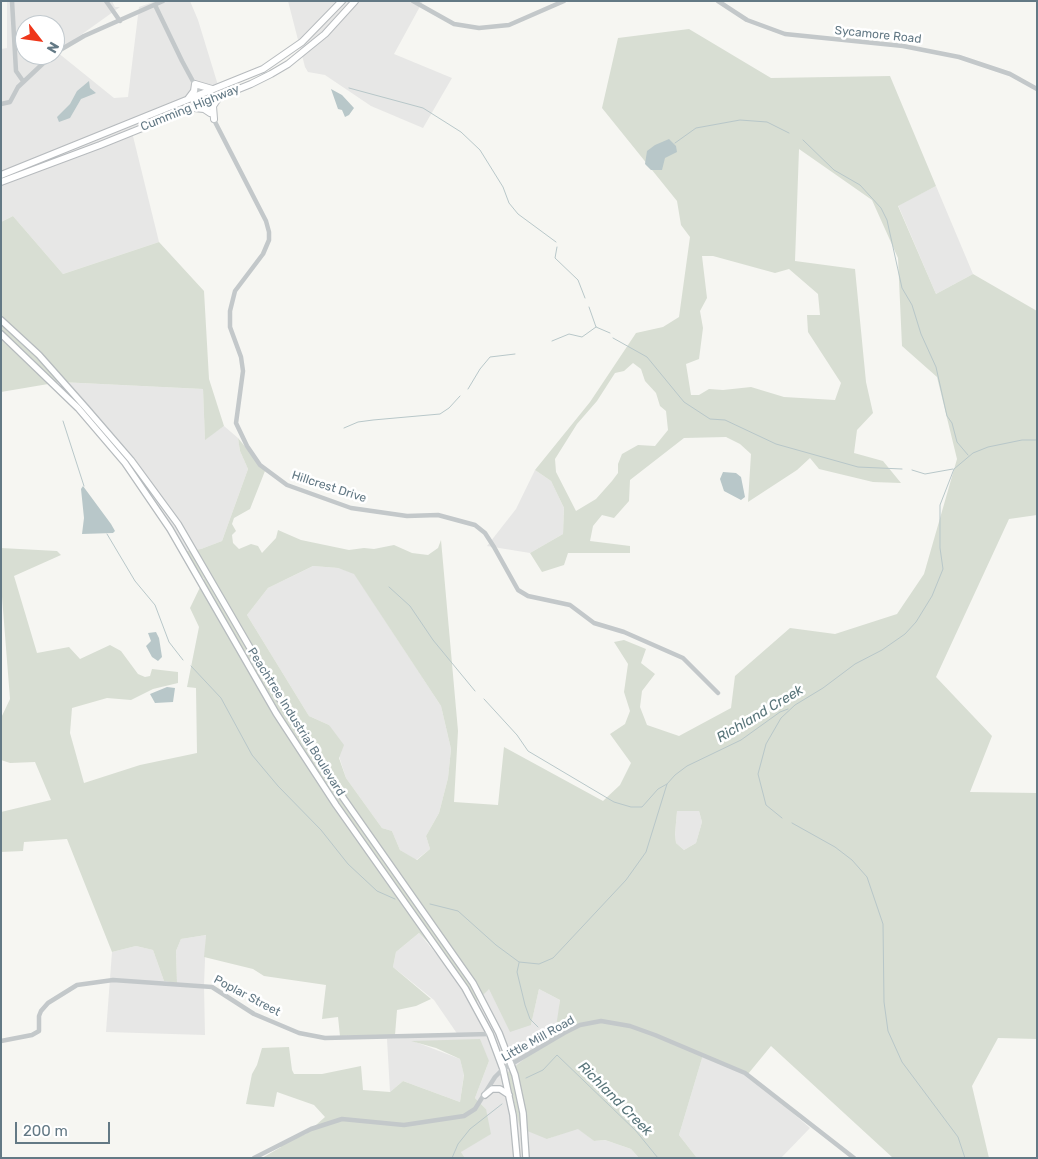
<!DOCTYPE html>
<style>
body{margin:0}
#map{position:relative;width:1038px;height:1159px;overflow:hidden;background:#f6f6f2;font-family:Rubik,sans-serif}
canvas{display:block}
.frame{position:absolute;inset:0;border:2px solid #637985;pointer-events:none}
.north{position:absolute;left:15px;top:15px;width:50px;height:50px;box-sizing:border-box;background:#fff;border:1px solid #c1c9ce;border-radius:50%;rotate:120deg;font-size:14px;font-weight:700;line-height:20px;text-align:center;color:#637985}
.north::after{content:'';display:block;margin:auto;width:18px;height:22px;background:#ef361a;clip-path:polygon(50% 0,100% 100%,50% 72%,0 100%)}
.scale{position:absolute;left:15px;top:1122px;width:95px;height:22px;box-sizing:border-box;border:2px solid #637985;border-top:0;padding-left:6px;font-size:15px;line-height:18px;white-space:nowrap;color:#637985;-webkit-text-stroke:4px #fff;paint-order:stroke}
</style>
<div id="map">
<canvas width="1038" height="1159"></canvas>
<div class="frame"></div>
<div class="north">N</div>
<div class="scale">200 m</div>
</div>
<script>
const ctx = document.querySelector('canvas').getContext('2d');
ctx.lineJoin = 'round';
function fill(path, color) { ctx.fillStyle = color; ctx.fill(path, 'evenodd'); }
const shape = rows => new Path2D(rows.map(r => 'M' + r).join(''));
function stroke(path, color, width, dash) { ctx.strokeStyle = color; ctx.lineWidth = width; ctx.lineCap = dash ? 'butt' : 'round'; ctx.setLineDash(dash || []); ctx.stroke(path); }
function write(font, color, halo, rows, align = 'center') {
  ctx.font = font + ' Rubik,sans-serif'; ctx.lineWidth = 5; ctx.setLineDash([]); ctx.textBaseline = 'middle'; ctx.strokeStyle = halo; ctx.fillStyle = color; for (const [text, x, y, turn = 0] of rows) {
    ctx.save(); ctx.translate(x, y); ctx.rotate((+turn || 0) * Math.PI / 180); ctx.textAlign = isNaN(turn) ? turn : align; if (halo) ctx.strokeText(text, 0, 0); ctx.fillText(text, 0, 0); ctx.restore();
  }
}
const built = shape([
 [7,1,112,1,115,7,120,7,57,52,114,98,128,97,139,7,156,1,190,1,198,20,221,95,131,128,159,242,63,274,13,216,1,222,1,49,7,48],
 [25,25,55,25,55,55,25,55],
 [288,1,423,1,394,54,452,78,423,128,371,106,325,75,308,72,305,67],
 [936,186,973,274,936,294,898,205],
 [60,382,203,389,205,439,224,426,238,438,240,451,248,469,222,541,201,549,181,552,108,442,79,411],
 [535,470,551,481,564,508,563,534,530,553,487,546,516,509],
 [313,566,338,568,354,573,441,706,451,749,448,778,439,813,426,836,430,849,416,860,400,850,392,831,382,828,346,778,329,725,309,716,247,615,268,588],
 [677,811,699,811,702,822,696,843,684,850,676,843,675,834],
 [419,933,476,1002,489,988,531,1025,539,989,560,1000,547,1139,578,1128,594,1141,605,1140,631,1149,639,1158,465,1158,461,1152,486,1109,475,1098,489,1061,413,1041,460,1059,464,1074,460,1102,403,1081,390,1092,387,1039,458,1035,434,1000,393,967,396,952],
 [206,935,204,985,205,1035,106,1032,112,952,136,946,153,950,164,981,177,982,176,951,181,939],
 [703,1055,748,1074,810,1128,781,1158,697,1158,679,1135]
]);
const green = shape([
 [689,29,771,78,890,76,936,186,898,206,936,294,973,274,1037,311,1037,515,1009,519,936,677,992,736,970,792,1037,793,1037,1039,998,1038,972,1086,989,1158,893,1158,771,1046,748,1074,703,1055,679,1135,697,1158,639,1158,631,1149,605,1140,594,1141,578,1129,547,1139,520,1128,507,1073,555,1034,560,1000,539,989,531,1025,510,1032,489,989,476,1002,436,951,419,933,396,952,393,967,431,999,416,1006,397,1010,395,1035,340,1036,338,1017,322,1019,326,985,264,976,253,969,204,957,206,935,181,939,176,951,177,983,164,981,153,950,136,946,112,952,67,839,24,842,23,851,1,852,1,812,51,800,35,762,10,763,1,760,1,718,10,699,1,584,1,548,57,551,61,555,14,576,37,653,69,647,80,659,110,645,121,651,138,674,145,677,150,676,152,669,178,672,178,683,153,689,131,700,107,698,72,708,70,733,84,783,140,765,197,753,196,688,187,687,199,627,190,608,204,579,181,552,201,549,222,541,248,469,240,451,238,438,265,471,250,509,234,518,232,524,236,531,232,535,233,543,239,549,251,544,258,546,262,553,276,538,278,530,301,540,349,550,364,548,374,549,394,545,412,553,428,555,438,548,441,540,458,731,454,802,498,805,504,747,603,801,620,785,631,763,610,734,625,724,630,711,624,692,628,664,614,642,624,640,646,649,641,663,655,674,642,691,640,707,647,725,679,736,731,708,735,676,790,628,835,634,897,614,924,574,957,459,937,377,902,346,898,258,872,200,799,149,795,261,855,269,866,382,873,413,857,430,854,453,883,461,901,483,873,482,819,469,810,458,797,470,748,502,751,454,740,444,726,437,684,438,630,480,629,501,614,518,602,515,593,526,590,541,630,546,630,553,568,553,564,565,542,572,530,553,563,534,564,508,551,481,535,470,590,402,636,333,663,327,679,317,690,237,681,225,677,201,602,108,618,38],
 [702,256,713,256,775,273,789,269,818,294,820,315,807,315,808,332,841,383,835,400,784,397,751,387,723,390,709,389,699,395,691,395,686,364,699,359,703,328,700,311,707,298],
 [633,363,641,369,645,381,656,393,660,406,666,411,668,430,655,446,638,445,622,454,618,464,618,473,612,481,596,499,576,511,556,472,555,459,577,424,597,401,615,373,624,371],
 [313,566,338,568,354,574,441,706,451,749,448,778,439,813,426,836,430,849,417,860,400,850,392,831,382,828,346,778,339,758,344,745,329,725,309,716,247,615,268,588],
 [677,811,699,811,702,822,696,843,684,850,676,843,675,834],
 [13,216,63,274,159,242,204,291,209,379,224,426,205,440,203,389,60,382,1,392,1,222],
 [480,1039,489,1061,475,1098,486,1109,491,1134,461,1152,465,1158,262,1158,281,1147,277,1146,306,1134,325,1117,314,1105,277,1092,274,1107,246,1104,252,1074,257,1065,262,1048,289,1047,292,1070,294,1074,322,1074,361,1066,363,1090,390,1092,403,1081,460,1102,464,1075,460,1059,436,1048,411,1041]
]);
const water = shape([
 [89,81,90,88,96,93,81,99,70,118,59,122,57,117,70,104,77,91],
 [331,89,342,95,354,108,349,115,345,117,342,110,338,109],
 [669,139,676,146,677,152,665,158,662,170,651,170,645,164,647,151,655,145],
 [723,472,736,473,741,477,745,497,741,500,724,491,720,479],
 [83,486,111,524,115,531,113,533,82,534,84,518,81,489],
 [156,632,159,638,162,657,158,661,152,657,146,646,151,641,148,633],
 [167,687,175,688,173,702,155,703,150,694]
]);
const stream = shape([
 [349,88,423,108,461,132,480,150,503,187,509,203,518,214,556,242],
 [803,140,834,170,860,185,881,208,887,220,902,288,912,305,921,334,936,367,947,416,952,423,957,442,968,455],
 [675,143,696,128,740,120,767,122,789,133],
 [557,247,555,258,578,280,585,298],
 [589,307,596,327,610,333],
 [613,338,647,357,684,402,710,419,725,420,776,444,858,467,902,469],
 [552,341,569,334,582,337,596,327],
 [468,389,480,369,490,357,515,354],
 [63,421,84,486],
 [344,428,358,422,373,420,440,414,449,408,460,396],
 [912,470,925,474,953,469],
 [107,534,135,581,155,605,169,642,183,660],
 [389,587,410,606,433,640,475,691],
 [191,666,221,698,252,755,278,786,321,830,348,864,377,891,395,899],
 [484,699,517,735,528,751,614,802,631,807,642,807,658,789,667,784],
 [782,818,766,805,758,774,766,744,781,718,795,705,823,688,855,664,882,650,905,634,916,622,932,596,943,569,940,548,940,505,954,469,973,453,988,447,1022,440,1037,440],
 [792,823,835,847,852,860,867,877,883,924,884,1002,888,1031,902,1062,958,1137,965,1158],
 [430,904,458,911,496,945,519,962],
 [519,962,539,964,553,958,626,880,646,852,667,784,675,775,687,766,741,740,780,712,788,709],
 [519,963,517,972,525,1005,530,1019,538,1027],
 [526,1078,543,1070,557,1055,636,1131,658,1158],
 [452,1158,458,1144,470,1129,502,1104]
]);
const minor = shape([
 [12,1,16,71,23,81],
 [106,1,120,21],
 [413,1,454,24,479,28,509,25,564,1],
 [718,1,747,20,785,34,903,46,959,57,1010,74,1037,89],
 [155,5,182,61,209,111],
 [55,53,84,36,163,1],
 [1,104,10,102,18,87,52,55],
 [213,118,266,221,269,232,269,240,263,254,235,291,230,311,230,327,241,357,243,371,236,423,247,446,260,465,287,485,351,508,407,516,438,515,475,525,485,533,494,547,518,590,528,596,570,605,594,623,624,632,683,658,718,693],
 [1,1041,32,1035,39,1031,39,1016,41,1011,48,1003,77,985,113,980,212,987,254,1014,299,1033,325,1038,490,1034],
 [254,1158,311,1129,342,1119,404,1125,464,1116,475,1109,495,1077,503,1069,564,1033,580,1025,601,1021,630,1026,655,1035,745,1073,854,1158]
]);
const major = shape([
 [1,320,39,355,86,408,131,460,178,524,285,708,344,799,473,983,499,1033,515,1075,523,1113,526,1158],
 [1,334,78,408,125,463,170,529,276,713,336,805,465,988,490,1034,503,1069,513,1115,517,1158],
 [485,1095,492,1089,500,1089,509,1095]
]);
const highway = shape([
 [188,99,194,91,195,84,212,89],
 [194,108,204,109,210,113],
 [214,119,213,106,219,97],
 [1,175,263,69,302,42,342,1],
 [1,182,100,145,251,84,271,74,288,64,325,34,355,1]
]);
const streetNames = [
 ["Sycamore Road",878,35,6],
 ["Cumming Highway",190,108,-22],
 ["Hillcrest Drive",329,487,18],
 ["Peachtree Industrial Boulevard",296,722,58],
 ["Poplar Street",247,996,28],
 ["Little Mill Road",538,1039,-29]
];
const waterNames = [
 ["Richland Creek",760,714,-31],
 ["Richland Creek",615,1099,45]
];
fill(built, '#e7e7e6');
fill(green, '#d8ded3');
fill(water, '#b8c7c9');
stroke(stream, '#b8c7c9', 1);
stroke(major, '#b6bbbe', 8);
stroke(highway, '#b7bbbe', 8);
stroke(minor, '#c3c8ca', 4.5);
stroke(major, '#fff', 5.5);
stroke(highway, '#fff', 6);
write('12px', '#637985', '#fff', streetNames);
write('italic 14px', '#5a767b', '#fff', waterNames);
</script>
